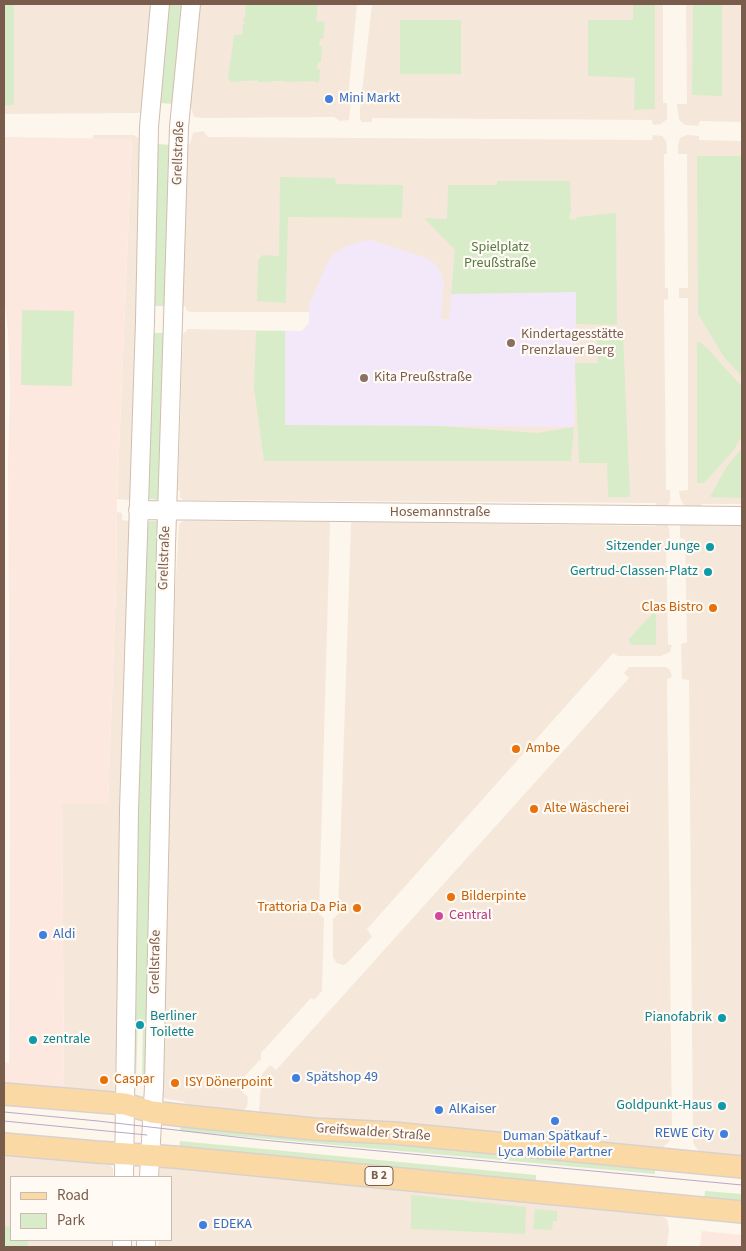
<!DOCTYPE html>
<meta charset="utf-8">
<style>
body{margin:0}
#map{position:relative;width:746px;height:1251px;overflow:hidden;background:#fdf6ec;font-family:"Source Sans 3",sans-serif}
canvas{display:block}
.frame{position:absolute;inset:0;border:5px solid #7a5c4d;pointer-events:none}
.legend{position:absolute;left:10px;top:1176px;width:162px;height:65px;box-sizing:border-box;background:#fffaf3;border:1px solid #cabbb1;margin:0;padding:6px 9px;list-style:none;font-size:15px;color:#7a5c4d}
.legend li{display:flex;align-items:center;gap:10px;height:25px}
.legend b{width:25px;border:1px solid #cabbb1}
</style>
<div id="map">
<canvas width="746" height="1251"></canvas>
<div class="frame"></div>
<ul class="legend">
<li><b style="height:6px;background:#fbd9a5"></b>Road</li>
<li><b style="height:14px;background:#d8ecc9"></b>Park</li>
</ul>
</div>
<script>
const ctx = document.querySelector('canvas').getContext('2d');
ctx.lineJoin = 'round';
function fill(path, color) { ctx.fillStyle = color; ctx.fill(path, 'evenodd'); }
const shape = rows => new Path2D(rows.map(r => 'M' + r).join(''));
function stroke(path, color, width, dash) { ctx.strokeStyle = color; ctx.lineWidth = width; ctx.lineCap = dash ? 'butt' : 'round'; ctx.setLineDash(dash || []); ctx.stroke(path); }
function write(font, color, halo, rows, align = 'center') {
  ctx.font = font + ' "Source Sans 3",sans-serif'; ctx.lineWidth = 4.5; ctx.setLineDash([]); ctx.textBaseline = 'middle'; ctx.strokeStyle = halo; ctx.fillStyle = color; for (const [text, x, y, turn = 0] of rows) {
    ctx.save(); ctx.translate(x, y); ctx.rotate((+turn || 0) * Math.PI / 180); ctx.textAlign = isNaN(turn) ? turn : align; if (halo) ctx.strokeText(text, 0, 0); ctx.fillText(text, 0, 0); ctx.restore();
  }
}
const residential = shape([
 [4,4,152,4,142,112,139,113,4,114],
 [199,4,357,4,348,98,351,101,349,120,340,121,334,117,202,118,195,117,193,115,192,109,189,108],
 [372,4,663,4,663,103,667,103,667,119,661,124,653,125,652,120,372,118,372,122,362,122,360,119,360,109],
 [686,4,742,4,742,122,700,121,698,126,685,125,679,120,677,104,687,104],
 [203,131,208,137,652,140,653,135,662,136,666,141,667,154,664,154,665,288,668,288,668,299,664,300,666,490,670,490,670,501,668,505,665,507,657,507,656,503,183,500,180,497,180,490,178,490,183,334,188,329,302,331,309,323,309,312,191,312,187,311,185,306,182,305,187,144,190,144,193,133],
 [93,135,134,135,142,140,132,496,129,500,117,499,132,140,93,139],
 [687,135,699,136,699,140,742,141,742,504,702,504,701,507,687,508,684,506,680,498,679,491,688,490,688,298,679,298,679,288,688,288,687,154,678,154,678,145,680,138],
 [117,512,122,513,122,520,129,521,131,527,115,1089,114,1092,97,1091,97,1095,64,1091,62,804,108,804,116,586],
 [657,520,666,522,669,528,670,538,666,539,668,645,672,645,670,652,661,656,618,656,613,653,367,929,372,937,346,964,343,965,337,963,333,958,333,919,338,914,351,524,352,522,657,526],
 [183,521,329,522,330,523,319,914,324,918,322,991,314,1000,311,998,261,1053,261,1059,259,1061,244,1077,243,1092,248,1097,247,1107,242,1111,185,1105,185,1102,162,1098,175,592,179,524],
 [702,521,702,525,742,526,742,1157,700,1153,693,1143,689,680,682,679,681,644,687,642,685,539,680,538,680,526,681,523],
 [629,667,666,667,670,670,672,677,667,679,672,1132,669,1142,662,1148,656,1149,260,1112,259,1109,262,1074,270,1065,276,1070,629,678,624,673],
 [4,1152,88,1159,88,1163,110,1165,113,1168,113,1175,116,1176,116,1177,11,1177,11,1240,114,1240,114,1247,4,1247],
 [161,1166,661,1216,667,1219,669,1229,667,1247,158,1247,159,1240,171,1240,171,1177,158,1177]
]);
const commercial = shape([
 [4,137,132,139,117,499,116,586,108,804,62,804,64,1091,4,1087,4,1062,9,1063,10,803,8,463,10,392,8,333,4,294],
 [702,1231,742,1235,742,1247,700,1247]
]);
const education = shape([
 [371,240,427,258,435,264,441,272,444,283,441,319,449,319,451,294,576,292,574,427,285,425,285,331,302,331,309,323,309,305,329,260,335,253,345,247,362,241]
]);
const green = shape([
 [4,4,14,4,14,105,4,105],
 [169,4,183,4,173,104,160,103],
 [246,4,318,4,316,21,325,22,323,39,320,39,319,46,322,46,321,62,318,62,317,69,320,69,319,83,313,81,286,82,285,81,271,81,271,82,258,82,258,80,231,82,228,79,234,35,242,35,243,24,245,24,243,20,245,16],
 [633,4,655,4,655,109,634,110,635,78,588,76,588,20,633,20],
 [693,4,722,4,722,96,692,95],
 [400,20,461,20,461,74,400,74],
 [157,144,172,145,168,306,153,306],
 [697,156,742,156,742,377,724,357,698,314],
 [280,177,335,178,336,184,403,185,402,218,288,217,286,303,257,301,258,260,263,255,279,256],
 [497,181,570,181,571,211,569,219,576,220,577,217,616,213,617,325,576,324,576,292,451,294,455,250,424,218,447,219,448,185,497,185],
 [22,310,74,311,72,386,21,385],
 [256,331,285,331,285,425,440,426,538,433,574,427,571,461,264,461,254,388],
 [151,333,167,333,160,500,150,499,147,496],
 [597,333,623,334,630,497,608,497,607,463,579,463,575,363,598,363],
 [697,342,700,342,707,348,742,387,742,436,733,451,704,483,697,483],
 [742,448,742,498,710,497,727,466],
 [150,521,159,521,146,1080,142,1080,143,1021,138,1021,136,1080,133,1080,132,1000,146,524],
 [653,613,656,614,656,645,632,645,628,640],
 [181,1123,655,1166,655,1174,180,1131],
 [180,1141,536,1175,536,1183,179,1150],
 [705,1191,742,1194,742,1203,704,1200],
 [411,1195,526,1207,525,1234,411,1229],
 [535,1209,557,1211,557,1221,553,1221,552,1230,533,1229],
 [4,1226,11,1227,11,1240,28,1240,28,1247,4,1247]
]);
const tertiary = shape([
 [138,510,742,516],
 [124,1177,129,810,145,321,149,127,160,4],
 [149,1177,154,1087,166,546,179,127,191,4],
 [122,1247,122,1240],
 [146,1247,146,1240]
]);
const primary = shape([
 [4,1094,125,1104,152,1112,195,1117,314,1129,393,1133,742,1167],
 [4,1144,96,1152,174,1157,742,1212]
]);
const tram = shape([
 [4,1112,98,1121,262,1140,742,1185],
 [4,1121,147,1135]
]);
const markers = [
 [329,99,5,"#3f7fe0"],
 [511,343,5,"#8d6e63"],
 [364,378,5,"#8d6e63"],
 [710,547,5,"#0f9aa8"],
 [708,572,5,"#0f9aa8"],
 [713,608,5,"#e8710a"],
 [516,749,5,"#e8710a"],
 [534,809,5,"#e8710a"],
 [451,897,5,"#e8710a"],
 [357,908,5,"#e8710a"],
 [439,916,5,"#d1479c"],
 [43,935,5,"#3f7fe0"],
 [722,1018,5,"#0f9aa8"],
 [140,1025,5,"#0f9aa8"],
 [33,1040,5,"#0f9aa8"],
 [296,1078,5,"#3f7fe0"],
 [104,1080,5,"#e8710a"],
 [175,1083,5,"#e8710a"],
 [722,1106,5,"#0f9aa8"],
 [439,1110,5,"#3f7fe0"],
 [555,1121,5,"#3f7fe0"],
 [724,1134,5,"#3f7fe0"],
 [203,1225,5,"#3f7fe0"]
];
const shields = [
 [379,1176,28]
];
const shieldNames = [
 ["B 2",379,1176]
];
const shopNames = [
 ["Mini Markt",339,99],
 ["Aldi",53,935],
 ["Spätshop 49",306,1078],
 ["AlKaiser",449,1110],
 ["REWE City",714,1134,"right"],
 ["Duman Spätkauf -",555,1137,"center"],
 ["Lyca Mobile Partner",555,1153,"center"],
 ["EDEKA",213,1225]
];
const streetNames = [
 ["Grellstraße",179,153,-88],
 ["Hosemannstraße",440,513],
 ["Grellstraße",165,558,-88],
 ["Grellstraße",156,962,-89],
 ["Greifswalder Straße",373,1133,4]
];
const parkNames = [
 ["Spielplatz",500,248],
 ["Preußstraße",500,264]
];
const educationNames = [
 ["Kindertagesstätte",521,335],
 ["Prenzlauer Berg",521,351],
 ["Kita Preußstraße",374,378]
];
const cultureNames = [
 ["Sitzender Junge",700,547],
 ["Gertrud-Classen-Platz",698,572],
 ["Berliner",150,1017,"left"],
 ["Toilette",150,1033,"left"],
 ["Pianofabrik",712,1018],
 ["zentrale",43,1040,"left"],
 ["Goldpunkt-Haus",712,1106]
];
const foodNames = [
 ["Clas Bistro",703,608,"right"],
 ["Ambe",526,749],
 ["Alte Wäscherei",544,809],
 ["Bilderpinte",461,897],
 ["Trattoria Da Pia",347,908,"right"],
 ["Caspar",114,1080],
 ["ISY Dönerpoint",185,1083]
];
const hotelNames = [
 ["Central",449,916]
];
fill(residential, '#f5e8da');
fill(commercial, '#fde8e0');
fill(education, '#f3e8fa');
fill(green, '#d8ecc9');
stroke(tertiary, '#d1beb0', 20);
stroke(primary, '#dad1cd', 24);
stroke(tertiary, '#fff', 18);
stroke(primary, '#fbd9a5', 21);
stroke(tram, '#b9a8c9', 1);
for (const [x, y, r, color] of markers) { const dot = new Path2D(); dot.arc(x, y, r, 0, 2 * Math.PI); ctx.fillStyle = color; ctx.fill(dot); stroke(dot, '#fffaf3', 2); }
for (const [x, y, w] of shields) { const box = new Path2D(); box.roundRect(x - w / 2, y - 9.5, w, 19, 4); ctx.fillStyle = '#fffaf3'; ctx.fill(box); stroke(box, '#7a5c4d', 1); }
write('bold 12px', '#7a5c4d', null, shieldNames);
write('14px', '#366cbe', '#fffaf3', shopNames, 'left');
write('14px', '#7a5c4d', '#fffaf3', streetNames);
write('14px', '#537a41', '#fffaf3', parkNames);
write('14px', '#785e54', '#fffaf3', educationNames, 'left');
write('14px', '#0d838f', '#fffaf3', cultureNames, 'right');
write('14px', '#c56008', '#fffaf3', foodNames, 'left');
write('14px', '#b23c85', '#fffaf3', hotelNames, 'left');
</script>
